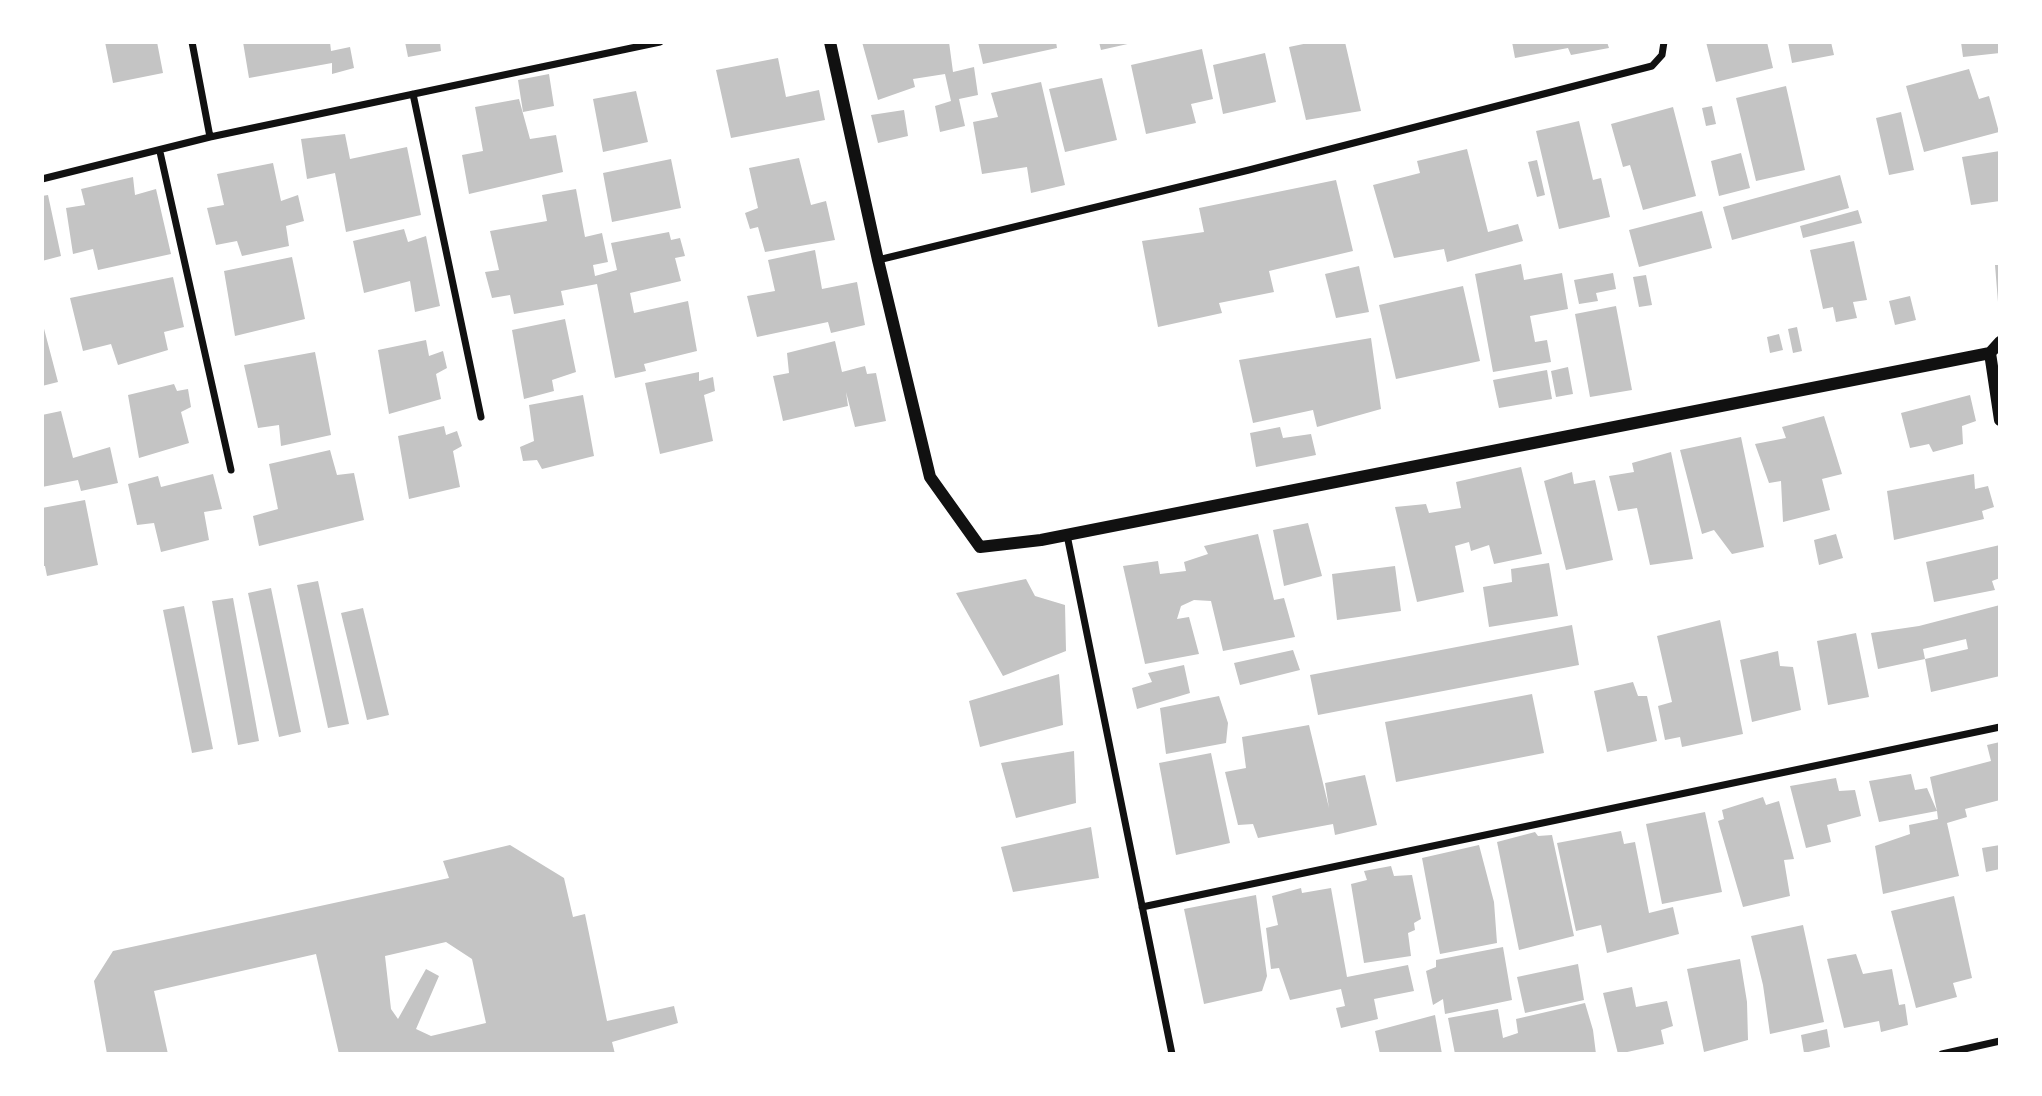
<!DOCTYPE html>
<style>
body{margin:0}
#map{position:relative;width:2042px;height:1096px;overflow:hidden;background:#fff;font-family:Spectral,serif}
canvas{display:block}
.frame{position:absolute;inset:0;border:44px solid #fff;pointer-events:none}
</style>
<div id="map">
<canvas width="2042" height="1096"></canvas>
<div class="frame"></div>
</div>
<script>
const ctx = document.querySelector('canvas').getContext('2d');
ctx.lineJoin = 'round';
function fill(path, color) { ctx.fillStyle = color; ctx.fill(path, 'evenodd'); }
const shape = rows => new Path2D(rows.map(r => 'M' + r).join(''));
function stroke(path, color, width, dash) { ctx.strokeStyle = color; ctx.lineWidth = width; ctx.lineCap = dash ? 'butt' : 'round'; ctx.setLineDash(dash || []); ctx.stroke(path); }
const building = shape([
 [105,42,157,42,163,73,113,83],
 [243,42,330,42,331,51,350,47,354,68,332,74,332,63,249,78],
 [405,42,440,42,441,51,408,57],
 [862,42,949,42,953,72,974,67,978,95,959,99,965,126,940,132,935,106,951,101,945,74,913,79,915,87,878,100],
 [978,42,1056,42,1057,48,983,64],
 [1099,42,1132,42,1132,43,1101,50],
 [1313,42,1345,42,1361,111,1306,120,1289,47],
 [1512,42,1607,42,1609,48,1571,55,1568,48,1515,58],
 [1706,42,1767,42,1773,68,1716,82],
 [1788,42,1831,42,1834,55,1792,63],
 [1961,42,2000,42,2000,53,1963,57],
 [1202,49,1213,99,1191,104,1196,123,1146,134,1131,65],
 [1265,53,1276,102,1223,114,1213,65],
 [778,58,786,97,819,90,825,120,731,138,716,70],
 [1969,69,1979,99,1989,96,1999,132,1924,152,1906,86],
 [549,74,554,106,523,112,518,80],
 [1102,78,1117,140,1065,152,1049,89],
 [1041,82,1065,185,1031,193,1027,167,982,174,973,122,998,117,991,93],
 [1786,86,1805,170,1756,181,1736,98],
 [636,91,648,142,603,152,593,99],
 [519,99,530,139,556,135,563,172,469,194,462,155,483,151,475,107],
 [1712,106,1716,124,1706,126,1702,108],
 [1673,107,1696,196,1643,210,1630,165,1623,167,1611,124],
 [904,110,908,136,878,143,871,115],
 [1901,112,1914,170,1889,175,1876,118],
 [1579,121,1593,180,1601,178,1610,217,1559,229,1536,131],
 [345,134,350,159,407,147,421,215,346,232,335,173,307,179,301,139],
 [1467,149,1488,232,1518,224,1523,241,1447,262,1444,249,1394,258,1373,185,1420,173,1417,161],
 [2000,151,2000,201,1971,205,1962,157],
 [1741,153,1750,188,1719,196,1711,161],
 [799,158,811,205,826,201,835,240,765,252,758,227,750,229,745,213,758,208,749,168],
 [671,159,681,208,612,222,603,173],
 [1537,160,1545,195,1537,197,1528,162],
 [273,163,281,201,298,195,304,221,286,226,289,246,242,256,237,241,216,245,207,208,224,205,217,174],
 [1840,175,1849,208,1732,240,1723,207],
 [133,177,135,195,156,189,171,254,98,270,93,249,73,254,66,208,85,205,81,189],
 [1336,180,1353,251,1269,271,1274,292,1219,303,1222,313,1158,327,1142,241,1204,232,1199,208],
 [576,189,585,237,602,233,608,262,593,265,595,276,617,270,611,243,669,232,671,240,680,238,685,256,675,258,681,281,630,293,634,313,688,301,697,351,644,364,646,371,615,378,597,284,561,291,564,305,514,314,510,295,492,298,485,272,499,270,490,231,547,221,542,195],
 [48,195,61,256,42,261,42,196],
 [1858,210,1862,223,1803,238,1800,226],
 [1702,211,1712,248,1639,267,1629,230],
 [404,229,408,242,426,236,440,306,415,312,410,281,364,293,353,241],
 [1854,241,1867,300,1853,302,1857,318,1836,322,1833,307,1823,309,1810,250],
 [815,250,822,289,857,282,865,325,831,333,828,322,757,337,747,296,775,291,768,260],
 [292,257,305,319,235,336,224,271],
 [1521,264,1524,280,1562,273,1568,309,1530,316,1535,342,1547,340,1551,362,1493,372,1475,274],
 [1995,265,2000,265,2000,302,1998,302],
 [1359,266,1369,312,1336,318,1325,274],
 [1613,273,1616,289,1596,293,1598,301,1579,304,1574,280],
 [1646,275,1652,305,1639,307,1633,277],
 [173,277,184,327,164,332,168,350,118,365,111,344,83,351,70,298],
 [1463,286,1480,361,1396,379,1379,305],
 [1910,296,1916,320,1895,325,1889,301],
 [1616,306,1632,390,1590,397,1575,314],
 [565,319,576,372,552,380,554,391,524,399,512,330],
 [42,321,58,382,42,386],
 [1797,327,1802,351,1793,353,1788,329],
 [1779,334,1783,350,1770,353,1767,337],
 [1371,338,1381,409,1317,427,1313,410,1253,423,1239,360],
 [426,340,429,356,443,351,447,368,436,374,441,399,389,414,378,350],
 [835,341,842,372,865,366,867,374,876,373,886,421,855,427,846,392,848,406,783,421,773,376,789,373,787,353],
 [315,352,331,435,281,446,279,425,258,428,244,365],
 [1568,367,1573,394,1556,397,1551,371],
 [1547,370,1552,399,1499,408,1493,380],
 [699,372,699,381,713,377,715,391,704,395,713,441,660,454,645,383],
 [174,384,177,391,188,389,191,407,181,412,189,443,139,458,128,395],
 [583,395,594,456,542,469,537,460,523,461,520,447,534,441,529,405],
 [1970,395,1976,421,1962,426,1963,444,1933,452,1929,444,1910,448,1901,413],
 [61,411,73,458,110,447,118,483,81,491,78,480,42,487,42,415],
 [1824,416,1842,474,1822,479,1830,510,1783,522,1781,481,1769,483,1755,444,1786,438,1782,427],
 [444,426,446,435,457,431,462,446,453,451,460,487,409,499,398,436],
 [1280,427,1283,438,1311,434,1316,455,1256,467,1250,433],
 [1741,437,1764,547,1732,554,1714,530,1702,534,1680,450],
 [330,450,337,475,354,473,364,520,259,546,253,516,278,509,269,464],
 [1671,452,1693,559,1650,565,1637,508,1618,511,1609,476,1634,472,1632,463],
 [1521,467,1542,554,1494,564,1489,545,1471,551,1469,542,1455,546,1464,592,1417,602,1395,507,1426,504,1429,513,1461,508,1456,482],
 [1572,472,1574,484,1595,480,1613,560,1566,570,1544,481],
 [213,474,222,509,204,512,209,540,161,552,154,523,137,525,128,484,158,476,161,487],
 [1974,474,1975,489,1988,486,1994,507,1982,511,1984,519,1894,540,1887,491],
 [85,500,98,565,47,576,45,566,42,566,42,508],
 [1308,523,1322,576,1284,586,1273,530],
 [1258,534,1274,600,1284,598,1295,637,1223,651,1211,601,1194,600,1181,606,1177,619,1189,617,1199,654,1145,664,1123,566,1158,561,1160,574,1186,571,1184,562,1208,554,1204,546],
 [1836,534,1843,558,1819,565,1814,540],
 [2000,545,2000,578,1992,581,1995,590,1934,602,1926,562],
 [1549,563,1558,616,1489,627,1483,587,1512,582,1511,569],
 [1395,566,1401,611,1337,620,1332,574],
 [1026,579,1035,596,1065,605,1066,651,1003,676,956,593],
 [318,581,349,724,328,728,297,585],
 [271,588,301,732,279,737,248,593],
 [233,598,259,741,238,745,212,601],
 [2000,605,2000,676,1931,692,1925,659,1968,649,1966,639,1923,649,1925,659,1878,669,1871,633,1919,626],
 [184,606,213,749,192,753,163,610],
 [363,608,389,715,367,720,341,613],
 [1720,620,1743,734,1682,747,1680,737,1665,740,1658,706,1672,702,1657,636],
 [1572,625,1579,665,1318,715,1310,675],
 [1856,633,1869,697,1828,705,1817,641],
 [1293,650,1300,670,1240,685,1234,663],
 [1778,651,1780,666,1793,667,1801,710,1752,722,1740,660],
 [1184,665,1190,693,1137,709,1132,688,1152,682,1148,673],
 [1059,674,1063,725,980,747,969,701],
 [1633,682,1638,696,1647,696,1657,741,1607,752,1594,691],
 [1532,694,1544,753,1396,782,1385,722],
 [1219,696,1228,723,1226,743,1166,754,1160,708],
 [1309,725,1329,808,1325,783,1365,775,1377,825,1335,835,1333,824,1258,838,1253,824,1238,825,1225,772,1246,768,1242,737],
 [2000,742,2000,800,1965,809,1967,817,1947,823,1959,876,1883,894,1875,846,1910,834,1909,825,1938,819,1937,811,1879,822,1869,781,1911,774,1915,790,1927,788,1937,811,1930,777,1991,761,1987,745],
 [1074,751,1076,803,1016,818,1001,763],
 [1211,753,1230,843,1176,855,1159,763],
 [1836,778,1839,791,1855,790,1861,816,1827,825,1831,842,1806,848,1790,786],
 [1763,797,1766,805,1779,801,1794,859,1784,860,1790,896,1743,907,1718,821,1724,819,1722,810],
 [1705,812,1722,892,1662,904,1646,824],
 [1091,827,1099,878,1013,892,1001,847],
 [1621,831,1624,844,1635,842,1649,913,1673,907,1679,934,1607,953,1601,925,1576,931,1557,843],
 [1535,832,1538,836,1552,835,1574,936,1519,950,1497,842],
 [510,845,564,878,573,917,585,914,607,1021,674,1006,678,1023,612,1042,615,1054,339,1054,316,954,154,991,168,1054,107,1054,94,981,113,951,449,878,443,861],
 [446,942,472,959,486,1023,431,1036,416,1029,439,976,426,969,398,1019,391,1009,385,956],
 [1479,845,1494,902,1497,943,1440,954,1422,858],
 [2000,845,2000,869,1986,872,1982,848],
 [1391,866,1394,876,1412,875,1421,919,1414,923,1415,930,1408,933,1411,956,1364,963,1351,884,1367,880,1364,871],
 [1301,888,1302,893,1331,888,1347,977,1408,965,1414,991,1374,999,1378,1019,1341,1028,1336,1008,1345,1006,1341,989,1290,1000,1279,968,1271,969,1266,928,1278,925,1272,896],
 [1256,895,1267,976,1262,991,1204,1004,1184,909],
 [1954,896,1972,978,1953,983,1957,997,1916,1008,1891,911],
 [1803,925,1824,1022,1770,1034,1763,985,1751,936],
 [1503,947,1512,1000,1445,1014,1443,999,1433,1005,1426,971,1436,967,1436,960],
 [1856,954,1863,974,1892,969,1899,1005,1905,1004,1908,1025,1881,1032,1879,1021,1844,1028,1827,959],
 [1740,959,1747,1002,1748,1040,1704,1052,1687,969],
 [1578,964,1584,1000,1525,1013,1517,977],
 [1632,987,1636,1007,1667,1001,1673,1026,1661,1030,1664,1044,1618,1054,1603,993],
 [1585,1003,1593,1030,1596,1054,1455,1054,1448,1018,1498,1009,1503,1038,1518,1033,1516,1019],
 [1435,1015,1442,1054,1380,1054,1375,1031],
 [1827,1029,1830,1047,1804,1053,1801,1035]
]);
const minor = shape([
 [192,42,210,137],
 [413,94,481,417],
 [160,152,231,470],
 [42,179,210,137,660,42],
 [878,260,1249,170,1652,66,1662,55,1664,42],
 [1067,535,1172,1054],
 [1142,907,2000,727],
 [1942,1054,2000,1041]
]);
const tertiary = shape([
 [830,42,878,260,930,477,980,547,1041,540,1990,353],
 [2000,342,1990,353,2000,420]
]);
fill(building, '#c4c4c4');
stroke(minor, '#111', 7);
stroke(tertiary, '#111', 12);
</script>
